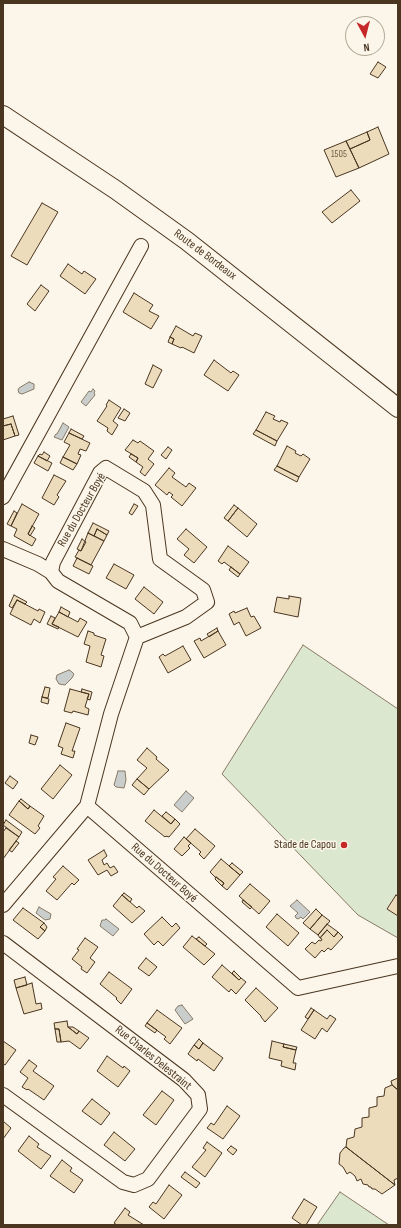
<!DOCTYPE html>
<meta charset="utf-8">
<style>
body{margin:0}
#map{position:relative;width:401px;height:1228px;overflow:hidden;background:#fbf6e9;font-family:"Sofia Sans Condensed",sans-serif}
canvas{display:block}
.frame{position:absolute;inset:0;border:4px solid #4a3520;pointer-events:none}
.north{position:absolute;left:345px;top:16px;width:40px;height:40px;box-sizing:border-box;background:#fbf6e9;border:1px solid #b4a999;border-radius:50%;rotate:173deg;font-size:11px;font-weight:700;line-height:16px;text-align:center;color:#4a3520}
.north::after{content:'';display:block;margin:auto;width:14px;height:18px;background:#c62828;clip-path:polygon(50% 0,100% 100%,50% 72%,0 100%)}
</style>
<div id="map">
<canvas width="401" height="1228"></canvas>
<div class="frame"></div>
<div class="north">N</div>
</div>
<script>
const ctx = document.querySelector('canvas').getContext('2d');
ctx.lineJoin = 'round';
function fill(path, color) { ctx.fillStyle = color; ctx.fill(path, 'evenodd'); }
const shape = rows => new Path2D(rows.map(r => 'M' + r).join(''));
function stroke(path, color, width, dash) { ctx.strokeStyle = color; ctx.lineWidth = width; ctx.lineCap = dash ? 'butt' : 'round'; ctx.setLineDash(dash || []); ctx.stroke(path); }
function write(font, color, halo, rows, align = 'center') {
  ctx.font = font + ' "Sofia Sans Condensed",sans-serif'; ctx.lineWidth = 3; ctx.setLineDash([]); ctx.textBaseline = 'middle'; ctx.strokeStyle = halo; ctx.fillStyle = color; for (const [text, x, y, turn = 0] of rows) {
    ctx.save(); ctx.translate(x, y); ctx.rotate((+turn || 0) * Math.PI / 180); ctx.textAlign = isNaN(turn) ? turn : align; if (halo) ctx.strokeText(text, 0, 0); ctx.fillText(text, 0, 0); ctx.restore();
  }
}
const green = shape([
 [303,645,398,709,398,938,358,915,222,774,303,645],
 [340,1192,389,1225,317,1225,340,1192]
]);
const water = shape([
 [29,382,34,384,34,389,22,394,19,393,18,390,19,388,29,382],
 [93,389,95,391,94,393,95,395,86,406,81,402,89,391,91,392,93,389],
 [63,423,69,427,62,440,54,437,56,434,57,434,63,423],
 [69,670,72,672,74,674,72,678,65,685,59,684,56,679,57,675,69,670],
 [118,771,125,771,126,780,124,788,116,787,114,785,118,771],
 [186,791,194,798,182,812,174,805,186,791],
 [297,900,310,912,303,919,301,917,298,919,296,918,295,916,298,913,290,906,297,900],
 [39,907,51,914,50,919,45,920,36,913,39,907],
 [106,919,119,929,113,936,100,926,102,920,105,920,106,919],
 [182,1005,193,1019,185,1024,175,1010,178,1006,182,1005]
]);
const building = shape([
 [378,62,386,67,378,78,370,74,378,62],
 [378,127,389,154,359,168,350,149,370,140,367,132,378,127],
 [367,132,370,140,350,149,346,141,367,132],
 [346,141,359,168,336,177,324,150,346,141],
 [351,190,360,201,332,223,322,212,351,190],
 [42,203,58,212,27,265,11,256,42,203],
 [68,264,82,274,84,271,96,279,85,294,60,276,68,264],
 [41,285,49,291,35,311,27,304,41,285],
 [134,293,153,305,149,311,159,316,151,329,123,312,134,293],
 [176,326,193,336,195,333,202,336,194,353,182,347,181,348,172,344,174,339,170,337,176,326],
 [170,337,174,339,172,344,168,342,170,337],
 [214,360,231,373,233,371,239,375,228,391,204,375,214,360],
 [153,365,162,370,153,388,145,384,153,365],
 [109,400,121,408,113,421,118,425,112,435,107,431,108,428,97,421,107,406,106,405,109,400],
 [124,409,130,413,125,421,118,418,124,409],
 [266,412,275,416,273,419,280,422,281,420,288,423,277,441,256,430,266,412],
 [13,416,19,435,15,436,11,424,3,426,3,419,13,416],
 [11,424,15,436,3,440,3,426,11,424],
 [71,429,84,436,82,439,69,433,71,429],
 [256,430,277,441,275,446,253,434,256,430],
 [69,433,90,443,86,451,80,449,78,454,81,455,77,464,63,457,70,445,64,442,69,433],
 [133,440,138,443,140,441,154,451,148,459,154,464,145,476,140,472,143,467,136,462,138,458,125,450,133,440],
 [287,446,296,451,295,453,301,456,303,454,310,459,299,477,277,466,287,446],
 [168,447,172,450,166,459,161,455,168,447],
 [44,452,50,456,47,461,38,456,40,454,42,455,44,452],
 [131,454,138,458,136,462,129,457,131,454],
 [38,456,52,463,48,471,34,463,38,456],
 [63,457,77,464,73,470,60,463,63,457],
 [277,466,299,477,297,482,274,470,277,466],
 [169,468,175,473,172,477,186,487,189,483,196,488,182,506,171,497,173,495,169,492,167,495,155,485,169,468],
 [54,475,66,481,57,495,59,497,54,505,42,498,54,475],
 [22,504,39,514,28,534,36,539,32,546,14,536,17,529,11,526,22,504],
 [134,504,138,506,132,515,129,513,134,504],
 [234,505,238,508,228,521,224,518,234,505],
 [238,508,257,524,247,537,228,521,238,508],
 [14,511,17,513,11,526,7,524,14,511],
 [93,523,109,531,107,535,97,529,94,536,88,533,93,523],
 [32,526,35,528,30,536,28,534,32,526],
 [97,529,107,535,104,541,94,536,97,529],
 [186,529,207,547,194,563,184,555,189,549,177,539,186,529],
 [88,533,104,541,91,565,75,557,79,550,81,551,88,533],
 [82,539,86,542,81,551,77,549,82,539],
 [228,546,249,562,240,574,224,562,222,564,218,561,228,546],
 [77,558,93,566,89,574,73,566,77,558],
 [114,564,134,575,126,589,106,578,114,564],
 [231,567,240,574,238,577,229,570,231,567],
 [144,587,163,602,154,614,135,599,144,587],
 [14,595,27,602,25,604,17,600,12,608,9,606,14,595],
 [289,596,301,598,298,617,274,612,277,597,289,599,289,596],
 [17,600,38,611,39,609,45,612,40,623,34,619,31,625,10,614,17,600],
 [61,607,70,612,68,617,59,612,61,607],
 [247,608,251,617,254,616,261,628,246,636,239,622,234,625,229,614,234,611,235,613,247,608],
 [59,612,78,622,80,618,87,622,78,637,52,624,59,612],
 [51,616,55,618,52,624,59,627,58,629,47,624,51,616],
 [217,628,218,631,209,637,207,634,217,628],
 [88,631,94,633,94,635,106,639,101,655,104,656,101,667,86,662,90,646,84,644,88,631],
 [218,631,226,645,204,658,194,641,200,638,201,641,218,631],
 [183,646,191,660,168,673,159,657,163,654,165,656,183,646],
 [45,687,50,688,48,698,42,697,45,687],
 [70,689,89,694,85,707,89,709,88,715,73,711,72,713,64,711,70,689],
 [82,689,92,692,90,700,87,699,89,694,81,692,82,689],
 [42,697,49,699,48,704,41,702,42,697],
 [66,723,80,728,72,751,75,751,73,758,61,754,63,748,58,746,66,723],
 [31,735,38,737,35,745,29,743,31,735],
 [147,748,157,757,156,759,169,770,149,789,137,779,147,768,137,760,147,748],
 [60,765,72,775,53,799,41,789,60,765],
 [10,776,18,782,13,789,5,783,10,776],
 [137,779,149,789,144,795,132,785,137,779],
 [21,799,30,806,28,809,19,801,21,799],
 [19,801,28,809,30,806,44,816,38,826,40,828,35,834,9,815,19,801],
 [154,810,171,824,175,819,180,824,169,837,166,836,165,837,145,821,154,810],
 [166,812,175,819,171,824,162,816,166,812],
 [6,820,22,832,19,837,3,825,6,820],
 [6,828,19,837,3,859,3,832,6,828],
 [195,829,215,846,204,859,199,854,201,852,186,839,195,829],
 [184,837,191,843,188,846,190,848,182,856,174,849,184,837],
 [16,841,19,843,12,852,9,850,16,841],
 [104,850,107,856,102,860,104,865,107,863,110,868,114,866,118,872,111,876,107,870,98,875,88,860,104,850],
 [221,859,240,875,227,890,222,886,224,883,216,877,216,878,210,872,221,859],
 [232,863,243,872,240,875,229,866,232,863],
 [63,866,79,880,74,885,72,883,57,900,46,891,56,879,53,877,63,866],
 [216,877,224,883,222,886,215,879,216,877],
 [250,884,270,901,259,914,239,896,250,884],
 [124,893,132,899,130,902,122,895,124,893],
 [122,895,137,908,139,906,145,911,132,923,113,906,122,895],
 [396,895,398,897,398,916,387,909,396,895],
 [243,900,252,907,250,909,242,902,243,900],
 [23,908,44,923,40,927,45,931,38,939,13,920,23,908],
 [316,909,322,915,310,929,303,923,316,909],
 [277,914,299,933,288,946,266,927,277,914],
 [322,915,330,921,318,935,310,929,322,915],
 [162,917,172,927,176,923,180,928,163,946,158,941,154,945,144,934,162,917],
 [44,923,47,927,45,931,40,927,44,923],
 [327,924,338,932,334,937,327,930,320,938,318,935,327,924],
 [327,930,334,937,338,932,343,937,331,950,328,948,324,952,322,950,315,958,305,949,312,942,315,944,319,940,321,941,322,939,320,938,327,930],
 [192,936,215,954,204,965,183,947,192,936],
 [199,937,207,944,205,946,196,939,199,937],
 [85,938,98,947,90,958,95,962,87,973,81,969,82,967,72,959,79,950,77,949,85,938],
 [146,958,157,967,149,976,138,968,146,958],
 [222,965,239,980,241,978,246,982,236,994,231,989,229,992,212,977,222,965],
 [234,971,241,978,239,980,232,973,234,971],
 [109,972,132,989,121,1004,116,999,117,998,100,984,109,972],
 [25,977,27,985,16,988,14,980,25,977],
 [32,983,36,1004,41,1003,42,1009,24,1014,16,988,32,983],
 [256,988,278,1008,265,1022,261,1017,261,1016,245,1000,256,988],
 [311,1008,314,1010,308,1019,305,1017,311,1008],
 [157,1010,182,1028,170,1044,164,1039,166,1037,147,1023,157,1010],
 [314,1010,327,1019,330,1015,336,1019,327,1032,322,1028,315,1039,301,1030,314,1010],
 [67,1021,68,1027,77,1034,79,1031,89,1038,80,1049,69,1041,61,1042,59,1029,55,1029,54,1023,67,1021],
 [147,1023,157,1030,155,1033,145,1026,147,1023],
 [68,1027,73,1027,79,1031,77,1034,68,1027],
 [55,1029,59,1029,61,1042,57,1042,55,1029],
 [199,1039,203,1043,199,1049,194,1045,199,1039],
 [3,1041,16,1050,5,1065,3,1064,3,1041],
 [272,1041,284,1044,283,1047,296,1050,293,1063,296,1063,295,1070,281,1066,282,1061,269,1058,272,1041],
 [203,1043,223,1058,214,1071,198,1059,197,1061,188,1054,194,1045,199,1049,203,1043],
 [284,1044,297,1047,296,1050,283,1047,284,1044],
 [107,1056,123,1068,124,1066,130,1071,118,1087,97,1071,107,1056],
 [29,1060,37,1066,33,1071,54,1086,44,1100,28,1089,27,1090,22,1087,28,1078,20,1072,29,1060],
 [398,1078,398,1090,392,1085,391,1081,398,1078],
 [392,1085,398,1090,398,1178,394,1180,395,1185,346,1147,347,1139,354,1137,355,1129,362,1127,362,1118,369,1117,369,1108,377,1106,377,1097,384,1096,385,1088,392,1085],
 [162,1091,174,1100,156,1125,143,1115,162,1091],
 [92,1099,110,1113,101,1125,82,1111,92,1099],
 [227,1106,240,1116,223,1139,207,1128,211,1123,214,1125,227,1106],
 [3,1121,11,1128,3,1139,3,1121],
 [114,1132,135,1149,125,1161,104,1145,114,1132],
 [29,1136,39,1144,37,1147,51,1156,41,1169,18,1151,29,1136],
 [207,1142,222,1153,205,1177,192,1167,206,1150,203,1148,207,1142],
 [231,1146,237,1150,233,1155,227,1150,231,1146],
 [346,1147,395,1185,382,1194,375,1189,372,1189,371,1187,369,1187,368,1185,363,1184,361,1179,357,1181,355,1176,350,1172,347,1174,343,1167,339,1164,340,1153,344,1148,346,1147],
 [62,1160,72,1168,70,1171,83,1180,74,1193,50,1176,62,1160],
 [185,1172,200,1183,196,1188,181,1177,185,1172],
 [169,1185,182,1195,164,1219,149,1207,153,1202,156,1204,169,1185],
 [304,1199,317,1207,306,1225,302,1225,292,1218,304,1199],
 [125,1208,130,1212,128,1215,144,1225,117,1225,114,1223,125,1208]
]);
const minor = shape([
 [3,497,141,246],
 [3,549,38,564,51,572,58,581,130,623,137,637,111,714,87,806,298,988,398,966],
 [51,572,53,562,100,473,106,468,144,491,153,505,160,559,203,590,207,602,186,617,137,637],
 [3,905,87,806],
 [3,943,184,1080,198,1095,200,1109,148,1179,134,1185,123,1182,3,1095]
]);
const major = shape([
 [3,115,116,190,187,241,398,408]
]);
const markers = [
 [344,845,4,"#c62828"]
];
const numberNames = [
 ["1505",339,154]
];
const streetNames = [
 ["Route de Bordeaux",205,255,37],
 ["Rue du Docteur Boyé",82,510,-60],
 ["Rue du Docteur Boyé",164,873,41],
 ["Rue Charles Delestraint",153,1058,39]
];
const poiNames = [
 ["Stade de Capou",336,845]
];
fill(green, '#dce7d0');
stroke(green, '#887966', 1);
fill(water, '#c9cecd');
stroke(water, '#887966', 1);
fill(building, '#ecdcbc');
stroke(building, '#4a3520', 1);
stroke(minor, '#4a3520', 16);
stroke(major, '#4a3520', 20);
stroke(minor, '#fbf6e9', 14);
stroke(major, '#fbf6e9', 18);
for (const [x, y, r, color] of markers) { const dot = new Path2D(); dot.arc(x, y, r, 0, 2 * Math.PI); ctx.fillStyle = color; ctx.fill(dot); stroke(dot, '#fbf6e9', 1.5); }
write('10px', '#725f47', null, numberNames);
write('12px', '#4a3520', '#fbf6e9', streetNames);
write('12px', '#4a3520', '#fbf6e9', poiNames, 'right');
</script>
